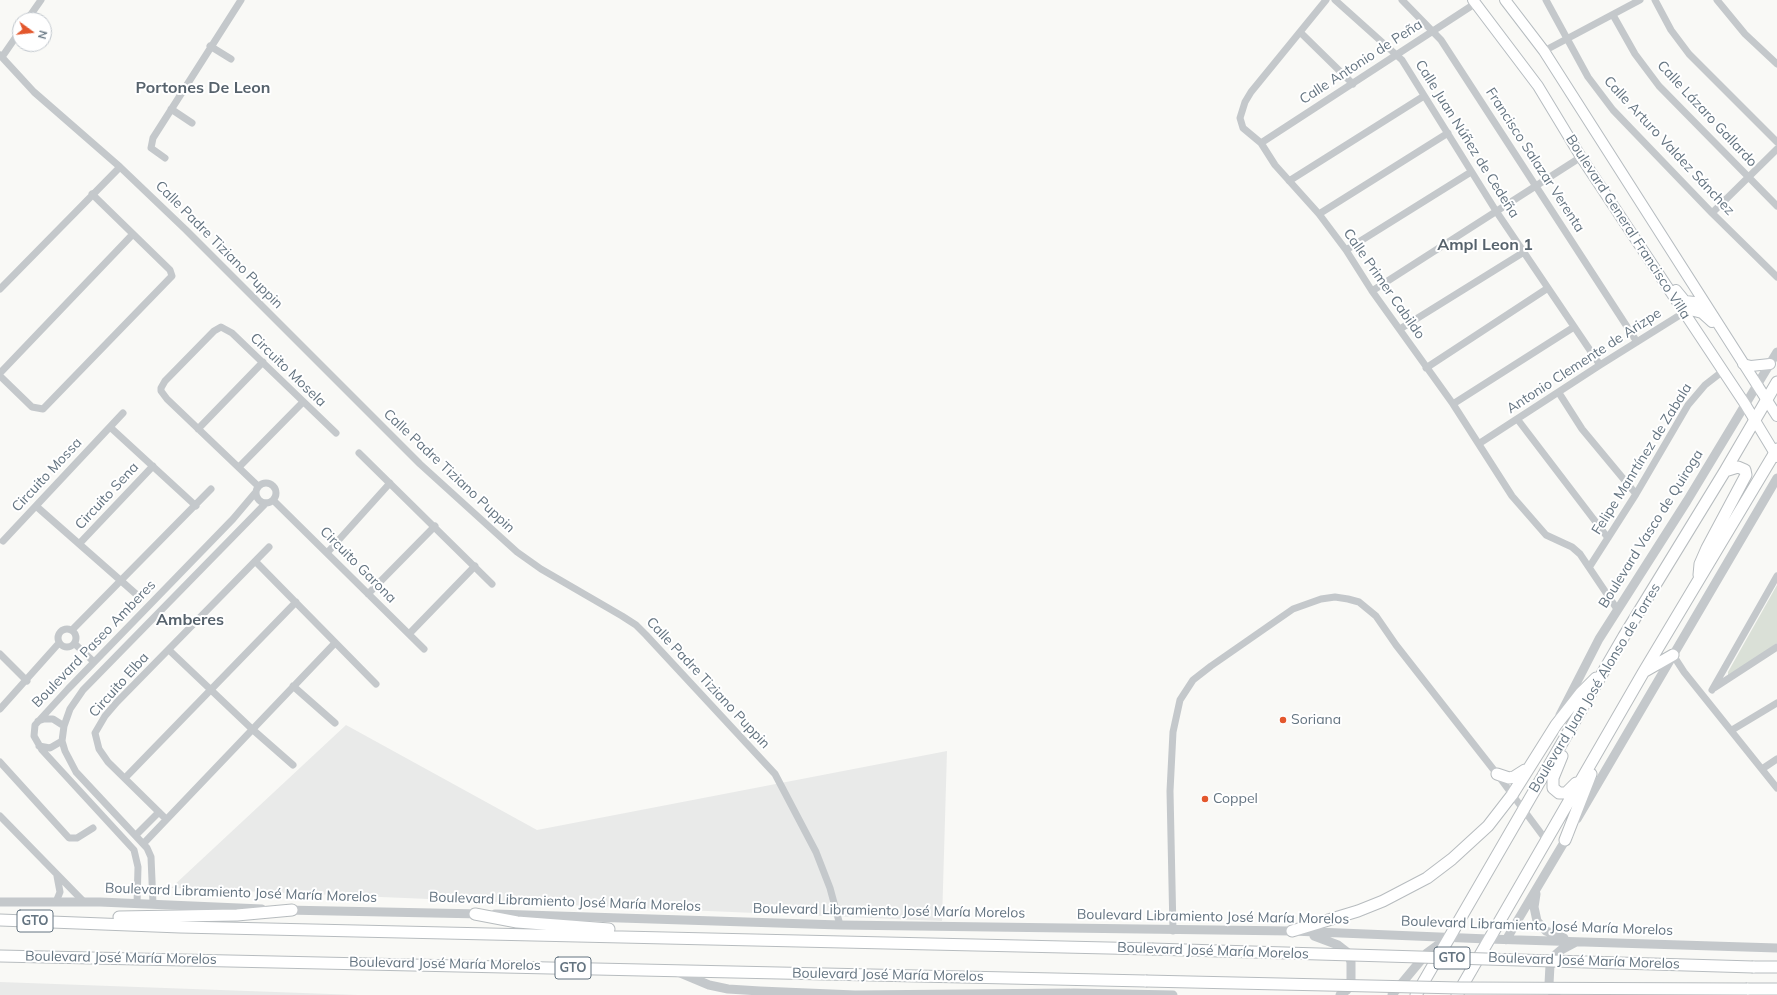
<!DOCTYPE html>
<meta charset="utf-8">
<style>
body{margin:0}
#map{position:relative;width:1777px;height:995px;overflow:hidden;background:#f9f9f6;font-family:Mulish,sans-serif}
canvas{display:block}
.north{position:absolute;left:12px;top:12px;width:40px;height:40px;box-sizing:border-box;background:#fff;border:1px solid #c1c7cd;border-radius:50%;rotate:105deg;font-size:11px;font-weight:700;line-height:16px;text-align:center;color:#647481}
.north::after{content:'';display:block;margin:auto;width:14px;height:18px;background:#e3572c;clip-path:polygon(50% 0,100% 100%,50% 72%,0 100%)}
</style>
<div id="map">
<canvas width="1777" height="995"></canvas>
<div class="north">N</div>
</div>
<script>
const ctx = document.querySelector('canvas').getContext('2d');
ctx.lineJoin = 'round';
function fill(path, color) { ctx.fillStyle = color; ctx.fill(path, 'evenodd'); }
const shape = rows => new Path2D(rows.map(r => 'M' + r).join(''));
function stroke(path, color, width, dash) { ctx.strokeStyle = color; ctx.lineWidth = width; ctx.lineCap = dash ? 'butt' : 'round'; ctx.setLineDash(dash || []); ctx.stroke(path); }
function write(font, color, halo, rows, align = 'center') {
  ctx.font = font + ' Mulish,sans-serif'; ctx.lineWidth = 4; ctx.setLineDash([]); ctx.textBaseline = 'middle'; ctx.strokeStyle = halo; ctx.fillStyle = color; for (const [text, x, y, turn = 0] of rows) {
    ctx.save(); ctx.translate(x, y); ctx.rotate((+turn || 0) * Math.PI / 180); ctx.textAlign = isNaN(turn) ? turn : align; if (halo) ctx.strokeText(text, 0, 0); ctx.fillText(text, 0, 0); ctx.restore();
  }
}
const built = shape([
 [346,725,537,830,947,751,942,921,171,888],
 [0,982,358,995,0,995]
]);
const green = shape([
 [1777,585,1777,643,1733,675,1728,675,1728,672]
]);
const minor = shape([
 [1326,0,1251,92,1245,102,1240,118,1243,128,1261,143,1275,165,1319,214,1346,250,1372,291,1453,404,1512,496,1546,535,1572,547,1580,554,1617,609],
 [1335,0,1402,60,1407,68,1496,211,1600,365],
 [1402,0,1441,40,1637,342],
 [1546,0,1588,77,1613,110,1712,213,1777,277],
 [1655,0,1671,30,1689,54,1777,142],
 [1717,0,1745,34,1777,64],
 [1613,15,1635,54,1659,86,1777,206],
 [27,20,41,0],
 [1301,33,1353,84],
 [210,46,231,59],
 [1544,51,1640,0],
 [0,55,34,92,120,167,186,230,420,464,517,552,541,569,622,616,636,625,646,635,775,774,816,852,830,888,840,925],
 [2,57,20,31],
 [171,109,192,123],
 [1261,143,1476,3],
 [165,158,151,148,153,138,241,0],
 [1289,181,1424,96],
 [1712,213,1777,149],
 [1319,214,1448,133],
 [1346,250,1471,172],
 [0,289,120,167],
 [1372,291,1581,157],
 [1400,329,1524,252],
 [1426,368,1548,288],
 [0,373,133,234],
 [0,376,32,407,43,409,172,276,170,270,92,194],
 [1559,393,1582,429,1636,494],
 [1453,404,1574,327],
 [1518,420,1608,538],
 [110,427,196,506],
 [198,429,263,362],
 [1480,443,1600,365,1688,310],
 [359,453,492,584],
 [239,467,303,402],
 '256 493a10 10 0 1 1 20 0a10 10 0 1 1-20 0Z',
 [258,486,167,399,161,391,161,388,165,381,214,331,221,327,232,333,336,433],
 [273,500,424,649],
 [36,506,136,594],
 [3,541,123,413],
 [79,544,153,466],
 [327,553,390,483],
 [256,562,376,684],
 [1590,566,1636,494,1688,405,1705,385,1723,371],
 [368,594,435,526],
 '58 638a9 9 0 1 1 18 0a9 9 0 1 1-18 0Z',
 [72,630,211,489],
 [409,634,475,566],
 [75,644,94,662],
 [169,650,252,729,293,765],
 [0,654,27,681],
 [1673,655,1684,672,1777,788],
 [293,686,335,723],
 [1714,688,1777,647],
 [1712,690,1777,576],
 [0,709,59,643],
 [38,721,44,719,53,719,64,726],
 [1732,730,1777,703],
 [39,746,50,748,62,741],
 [0,762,69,838,77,838,93,828],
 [1762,769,1777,759],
 [125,778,296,602],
 [0,816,84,902],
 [166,819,108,762,99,749,95,733,105,716,117,702,269,547],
 [136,835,159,812],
 [144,843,335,643],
 [56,902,60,892,57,876],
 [137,904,138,867,134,850,42,750,34,736,35,725,68,689,233,519,255,493],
 [153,904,151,857,147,848,76,772,65,751,62,741,64,726,70,709,83,690,266,503],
 [1173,931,1170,791,1173,732,1180,700,1193,680,1211,666,1293,609,1321,599,1335,597,1348,599,1359,602,1376,616,1396,645,1497,774,1546,840]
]);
const tertiary = shape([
 [1560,715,1599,639,1687,501,1777,352],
 [1577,819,1777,478],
 [1536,894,1534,907,1537,921,1546,931,1564,938],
 [0,902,100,902,262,909],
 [285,910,482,914],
 [495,914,840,925,1292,931,1488,939,1777,948],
 [1314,936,1338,945,1347,952,1351,962,1351,981,1347,990,1340,995],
 [1506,940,1569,834],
 [678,972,709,985,728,989,760,991,855,995,1069,993,1079,995],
 [1073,993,1173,995],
 [1392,995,1427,953,1449,937],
 [1556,995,1551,991,1549,984,1550,965,1554,956,1561,950,1576,942]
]);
const secondary = shape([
 [1473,0,1538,86,1581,157,1745,404,1777,457],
 [1505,0,1544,51,1777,416],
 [1676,290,1685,301,1704,303],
 [1684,312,1690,310,1702,313,1712,322],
 [1743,364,1751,366,1770,364]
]);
const primary = shape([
 [1699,575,1700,564,1707,548,1746,475,1745,470,1738,467,1725,471],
 [1645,671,1673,655],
 [1562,756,1553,778,1553,788,1559,793,1566,793,1576,783],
 [1497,774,1509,778,1514,777,1525,770],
 [1565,840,1591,774],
 [475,914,517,922,609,929],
 [119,917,237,915,292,910],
 [0,920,180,927,1152,949],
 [1292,931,1358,911,1383,901,1427,878,1452,859,1488,826,1512,795,1556,725,1581,693,1596,678],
 [0,956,1146,981],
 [1753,967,1777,967],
 [1747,989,1777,989],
 [1416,995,1624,636,1725,471,1777,382],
 [1457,995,1643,673,1777,449]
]);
const primaryBridge = shape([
 [1152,949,1753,967],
 [1146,981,1460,988,1747,989]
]);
const markers = [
 [1283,720,4,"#e3572c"],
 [1205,799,4,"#e3572c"]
];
const shields = [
 [35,921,36],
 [1452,958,36],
 [573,968,36]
];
const shieldNames = [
 ["GTO",35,921],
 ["GTO",1452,958],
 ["GTO",573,968]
];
const streetNames = [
 ["Calle Antonio de Peña",1361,62,-33],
 ["Calle Lázaro Gallardo",1707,114,47],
 ["Calle Juan Núñez de Cedeña",1467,139,58],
 ["Calle Arturo Valdez Sánchez",1669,146,47],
 ["Francisco Salazar Verenta",1535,160,57],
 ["Boulevard General Francisco Villa",1628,227,57],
 ["Calle Padre Tiziano Puppin",219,245,45],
 ["Calle Primer Cabildo",1384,284,55],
 ["Antonio Clemente de Arizpe",1584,361,-33],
 ["Circuito Mosela",288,370,44],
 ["Felipe Manrtínez de Zabala",1642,459,-58],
 ["Calle Padre Tiziano Puppin",449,471,43],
 ["Circuito Mossa",47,475,-47],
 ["Circuito Sena",107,496,-47],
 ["Boulevard Vasco de Quiroga",1651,529,-58],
 ["Circuito Garona",358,565,45],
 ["Boulevard Paseo Amberes",94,644,-46],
 ["Calle Padre Tiziano Puppin",708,683,47],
 ["Circuito Elba",119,685,-48],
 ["Boulevard Juan José Alonso de Torres",1595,688,-59],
 ["Boulevard Libramiento José María Morelos",241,893,2],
 ["Boulevard Libramiento José María Morelos",565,902,2],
 ["Boulevard Libramiento José María Morelos",889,911,1],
 ["Boulevard Libramiento José María Morelos",1213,917,1],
 ["Boulevard Libramiento José María Morelos",1537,926,2],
 ["Boulevard José María Morelos",1213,951,2],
 ["Boulevard José María Morelos",121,958,1],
 ["Boulevard José María Morelos",1584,961,2],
 ["Boulevard José María Morelos",445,964,1],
 ["Boulevard José María Morelos",888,975,1]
];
const poiNames = [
 ["Soriana",1291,720],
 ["Coppel",1213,799]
];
const quarterNames = [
 ["Portones De Leon",203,88],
 ["Ampl Leon 1",1485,245],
 ["Amberes",190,620]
];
fill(built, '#e9eae9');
fill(green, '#dae0d7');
stroke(secondary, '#b6bcc0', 12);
stroke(primary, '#b7bcbf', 13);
stroke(minor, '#c4c8cb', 7);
stroke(tertiary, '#c4c8cb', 9);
stroke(secondary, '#fff', 10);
stroke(primary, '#fff', 11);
stroke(primaryBridge, '#b7bcbf', 13, []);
stroke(primaryBridge, '#fff', 11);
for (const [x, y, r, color] of markers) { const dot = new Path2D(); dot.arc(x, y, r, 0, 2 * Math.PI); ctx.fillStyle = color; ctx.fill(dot); stroke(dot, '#fff', 1.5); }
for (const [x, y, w] of shields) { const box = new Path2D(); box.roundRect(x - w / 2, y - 11, w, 22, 3); ctx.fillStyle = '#fff'; ctx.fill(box); stroke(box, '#647481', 1); }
write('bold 13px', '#647481', null, shieldNames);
write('14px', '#647481', '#fff', streetNames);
write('14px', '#647481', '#fff', poiNames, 'left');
write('bold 16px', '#56626c', '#fff', quarterNames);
</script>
